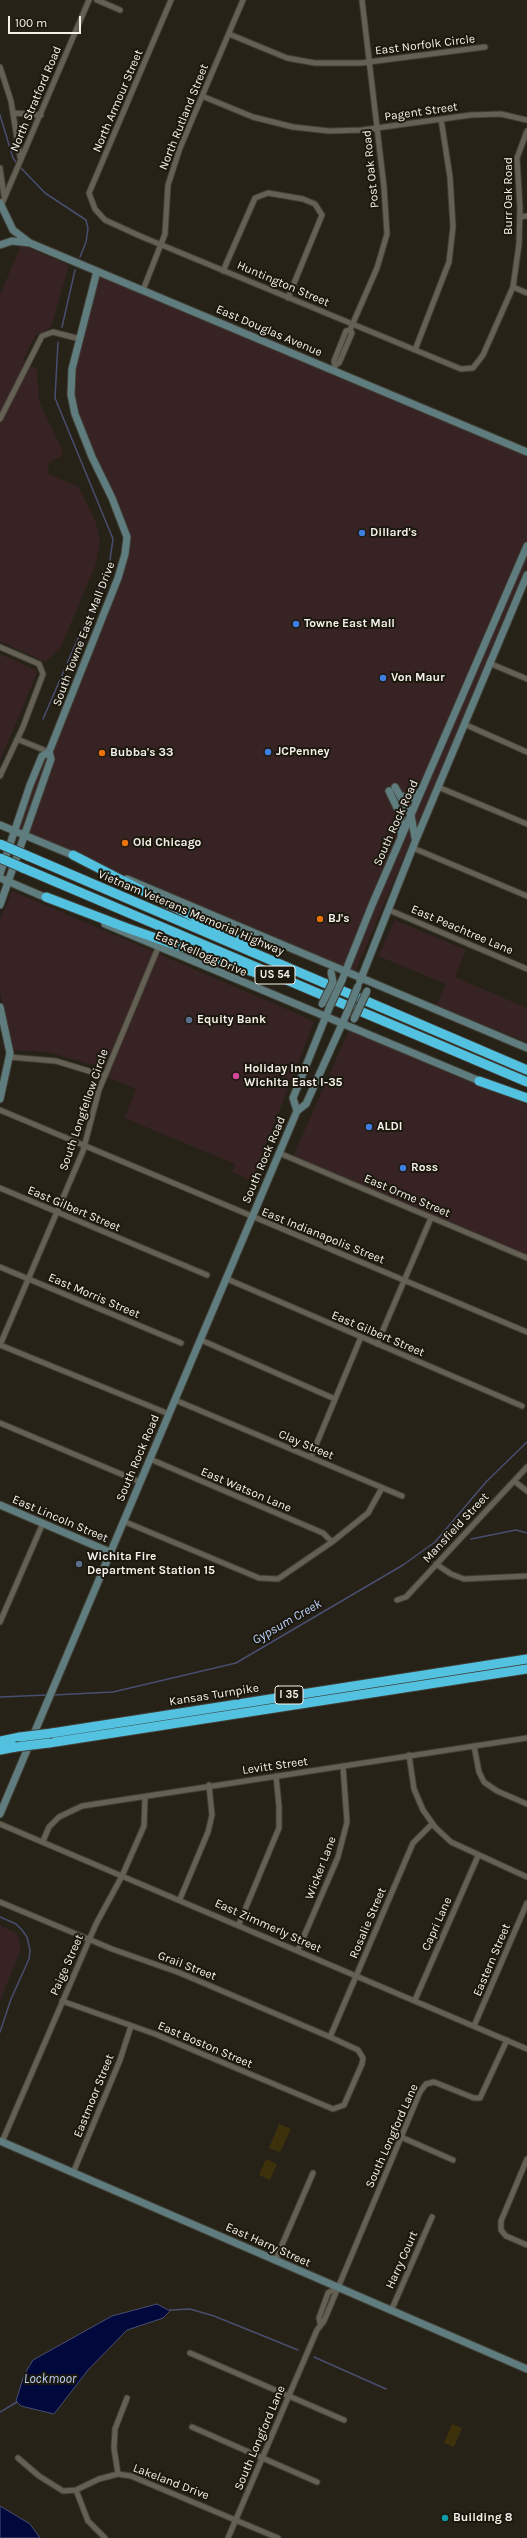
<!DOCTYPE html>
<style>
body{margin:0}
#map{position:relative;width:527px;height:2538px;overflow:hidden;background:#262217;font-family:Karla,sans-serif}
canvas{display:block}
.scale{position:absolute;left:8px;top:16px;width:73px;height:18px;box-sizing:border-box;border:2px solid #f4f1ea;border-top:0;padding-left:5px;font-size:12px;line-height:14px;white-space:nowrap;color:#f4f1ea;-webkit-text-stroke:3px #1c180e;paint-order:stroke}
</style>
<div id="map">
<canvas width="527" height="2538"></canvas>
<div class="scale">100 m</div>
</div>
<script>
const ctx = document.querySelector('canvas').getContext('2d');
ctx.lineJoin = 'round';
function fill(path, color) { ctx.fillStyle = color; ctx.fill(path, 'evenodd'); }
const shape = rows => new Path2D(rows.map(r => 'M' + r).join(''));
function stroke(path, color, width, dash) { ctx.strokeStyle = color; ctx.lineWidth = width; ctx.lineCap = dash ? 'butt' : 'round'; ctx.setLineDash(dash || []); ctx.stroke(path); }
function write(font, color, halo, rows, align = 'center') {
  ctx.font = font + ' Karla,sans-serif'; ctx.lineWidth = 4; ctx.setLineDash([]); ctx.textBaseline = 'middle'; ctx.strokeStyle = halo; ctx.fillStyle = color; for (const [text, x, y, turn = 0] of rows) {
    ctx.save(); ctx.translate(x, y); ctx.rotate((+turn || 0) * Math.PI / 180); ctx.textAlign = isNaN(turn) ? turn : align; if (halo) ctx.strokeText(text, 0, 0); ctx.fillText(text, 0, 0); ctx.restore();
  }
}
const commercial = shape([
 [21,245,69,265,51,327,35,336,23,360,37,369,39,401,63,452,61,456,50,462,47,473,79,487,96,523,100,541,96,564,60,649,45,662,0,641,0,295],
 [97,271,527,451,527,564,354,975,15,831,118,578,127,537,71,395,80,339],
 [0,654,38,671,0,761],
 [12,891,298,1014,314,1022,252,1181,232,1172,235,1164,124,1118,136,1089,107,1077,101,1067,47,1052,14,1050,0,992,0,920],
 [395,920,466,950,455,977,527,1008,527,1042,436,1006,446,984,378,956],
 [349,1030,527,1105,527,1258,291,1161],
 [0,1926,17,1933,21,1949,0,2001]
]);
const green = shape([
 [279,2124,291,2129,280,2152,269,2148],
 [266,2159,277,2164,270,2180,259,2175],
 [452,2424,462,2428,454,2447,444,2443]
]);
const water = shape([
 [157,2304,170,2311,163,2318,127,2330,88,2370,54,2414,21,2406,16,2401,24,2375,33,2360,112,2316,157,2304],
 [0,2506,30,2524,40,2538,0,2538,0,2506]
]);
const stream = shape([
 [0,115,13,158,16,162],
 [20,167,45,193,86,220,88,229,86,242,80,257],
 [62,327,75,270],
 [43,719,109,567,113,539,55,398,58,342],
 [471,1539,516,1530,527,1533],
 [53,1695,113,1692,236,1663,403,1565,435,1542,486,1482,527,1442],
 [0,1697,47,1695],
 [0,1917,16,1924,22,1930,27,1937,30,1950,29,1959,11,1999,0,2032],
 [170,2310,190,2309,214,2316,298,2350],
 [314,2357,386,2389],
 [0,2412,17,2402]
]);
const street = shape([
 [97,0,120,10],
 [171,0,89,193,95,209,105,220,140,236,461,369,473,368,483,355,513,287,519,244,520,208,517,158,527,131],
 [229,34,287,58,315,63,361,63,485,47],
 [0,67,11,101,20,157],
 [202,96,253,117,293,127,329,131,362,130,471,115,501,114,527,120],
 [13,113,41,115],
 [0,168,4,196],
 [1,206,89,0],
 [520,217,527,216],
 [223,271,255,198,268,193,303,199,315,204,322,215,288,298],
 [513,287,527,293],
 [143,290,165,234,168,185,180,148,243,0],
 [415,350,449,262,453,227,450,177,441,119],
 [335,365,339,363,352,333,350,330,377,268,387,234,384,187,362,0],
 [335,367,334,361,346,331,350,330],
 [0,419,42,336,53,332,80,339],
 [0,647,39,664,43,674,23,727,0,776],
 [489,663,527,679],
 [464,724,527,752],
 [17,739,49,752],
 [438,787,527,824],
 [413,848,527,896],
 [389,910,527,969],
 [9,1057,56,1061,105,1076],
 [0,1110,527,1332],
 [279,1153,527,1258],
 [0,1188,207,1275],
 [0,1267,181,1343],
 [227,1279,522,1406],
 [201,1340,335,1399],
 [377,1344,431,1218],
 [0,1345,83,1151,99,1090,158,948],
 [0,1345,169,1414],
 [175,1400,402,1496],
 [0,1423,140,1482],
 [311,1457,361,1337],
 [150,1459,323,1533,332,1542],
 [514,1481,527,1491],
 [123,1521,259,1578,278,1579,332,1542,368,1513,382,1488],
 [436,1564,451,1574,464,1579,527,1576],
 [397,1600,406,1597,527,1467],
 [0,1622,43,1523],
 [474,1746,479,1772,484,1782,497,1791,527,1804],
 [409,1755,414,1789,423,1810,435,1827,451,1842,527,1877],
 [0,1824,527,2049],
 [43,1841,49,1827,59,1817,82,1806,527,1738],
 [180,1899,208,1832,212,1815,209,1785],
 [0,1902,112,1949,180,1973,330,2037,358,2050,363,2058,362,2064,344,2105,333,2109,155,2034,62,2001],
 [239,1924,279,1828,279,1806,276,1776],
 [298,1950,338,1857,347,1822,343,1766],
 [415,2000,478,1856],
 [474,2026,527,1903],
 [330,2037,413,1843,432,1824],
 [401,2137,453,2160],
 [2,2142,96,1924,122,1876,144,1826,145,1797],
 [527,2159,501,2221,501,2230,506,2236,527,2245],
 [73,2173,120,2060,131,2026],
 [275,2261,313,2173],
 [391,2311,432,2217],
 [320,2323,319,2318,328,2293,337,2287],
 [190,2353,344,2420],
 [192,2427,317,2482],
 [18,2458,39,2476,63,2491,76,2490,99,2479,118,2474,131,2476,278,2538],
 [118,2474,114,2448,115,2429,127,2398],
 [76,2490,88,2521,105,2538],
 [228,2538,317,2330,324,2321,420,2092,426,2084,434,2082,474,2098,480,2098,507,2040]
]);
const secondary = shape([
 [0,203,13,230,30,243],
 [0,245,12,241,30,243,527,452],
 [395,787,411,815,415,838],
 [389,791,401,816,401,834],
 [401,796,412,798,421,791],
 [0,825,77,857],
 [0,874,30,785,42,756,49,752],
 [0,878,49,899],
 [127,879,527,1048],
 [0,905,51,759,49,752,118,578,125,554,127,537,112,498,92,457,75,414,71,395,72,369,97,271],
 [105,924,482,1082],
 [344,975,372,905,527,546],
 [360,981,415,842,527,575],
 [0,1007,10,1053,0,1099],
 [297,1111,293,1098,330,1006],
 [0,1505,112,1553],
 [0,1814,297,1111,306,1104,347,1013],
 [0,2141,527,2369]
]);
const highway = shape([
 [73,855,248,945],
 [28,856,527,1070],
 [23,868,527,1082],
 [46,897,127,928,256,973],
 [479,1081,527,1098],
 [52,1733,527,1659],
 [0,1741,20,1737],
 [49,1743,527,1669],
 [0,1750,16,1747]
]);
const secondaryBridge = shape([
 [322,1004,333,982,331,972],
 [330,1006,343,978],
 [347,1013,358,986],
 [354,1019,367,991]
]);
const highwayBridge = shape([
 [0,844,28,856],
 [0,858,23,868],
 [20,1737,52,1733],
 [16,1747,49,1743]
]);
const markers = [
 [362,533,4,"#3f7fe0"],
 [296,624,4,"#3f7fe0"],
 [383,678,4,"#3f7fe0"],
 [268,752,4,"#3f7fe0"],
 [102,753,4,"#e8710a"],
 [125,843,4,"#e8710a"],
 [320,919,4,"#e8710a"],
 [189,1020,4,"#5c6f8a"],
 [236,1076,4,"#d1479c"],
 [369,1127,4,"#3f7fe0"],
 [403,1168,4,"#3f7fe0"],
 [79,1564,4,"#5c6f8a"],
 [445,2518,4,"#0f9aa8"]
];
const shields = [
 [275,975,40],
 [289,1695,28]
];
const shieldNames = [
 ["US 54",275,975],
 ["I 35",289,1695]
];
const streetNames = [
 ["East Norfolk Circle",425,45,-7],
 ["North Stratford Road",36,99,-67],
 ["North Armour Street",118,101,-67],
 ["Pagent Street",421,112,-8],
 ["North Rutland Street",184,117,-68],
 ["Post Oak Road",371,169,-96],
 ["Burr Oak Road",509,196,-90],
 ["Huntington Street",283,284,23],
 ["East Douglas Avenue",269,331,23],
 ["South Towne East Mall Drive",84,634,-69],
 ["South Rock Road",396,823,-66],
 ["Vietnam Veterans Memorial Highway",191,913,23],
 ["East Peachtree Lane",462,930,23],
 ["East Kellogg Drive",201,954,23],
 ["South Longfellow Circle",84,1110,-71],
 ["South Rock Road",264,1160,-67],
 ["East Orme Street",407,1196,23],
 ["East Gilbert Street",74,1209,23],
 ["East Indianapolis Street",323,1236,22],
 ["East Morris Street",94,1296,23],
 ["East Gilbert Street",378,1334,23],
 ["Clay Street",306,1445,23],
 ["South Rock Road",138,1458,-67],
 ["East Watson Lane",246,1490,23],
 ["East Lincoln Street",60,1519,23],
 ["Mansfield Street",456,1528,-47],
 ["Kansas Turnpike",214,1695,-9],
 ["Levitt Street",275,1766,-8],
 ["Wicker Lane",321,1868,-69],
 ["Rosalie Street",368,1923,-67],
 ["Capri Lane",437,1924,-66],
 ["East Zimmerly Street",268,1926,24],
 ["Eastern Street",492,1960,-67],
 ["Paige Street",67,1965,-66],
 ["Grail Street",187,1966,21],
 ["East Boston Street",205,2045,23],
 ["Eastmoor Street",94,2096,-68],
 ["South Longford Lane",392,2136,-66],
 ["East Harry Street",268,2245,24],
 ["Harry Court",402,2260,-66],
 ["South Longford Lane",260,2438,-67],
 ["Lakeland Drive",171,2482,21]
];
const poiNames = [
 ["Dillard's",370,533],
 ["Towne East Mall",304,624],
 ["Von Maur",391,678],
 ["JCPenney",276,752],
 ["Bubba's 33",110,753],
 ["Old Chicago",133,843],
 ["BJ's",328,919],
 ["Equity Bank",197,1020],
 ["Holiday Inn",244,1069],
 ["Wichita East I-35",244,1083],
 ["ALDI",377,1127],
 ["Ross",411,1168],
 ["Wichita Fire",87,1557],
 ["Department Station 15",87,1571],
 ["Building 8",453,2518]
];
const waterNames = [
 ["Gypsum Creek",287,1622,-30],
 ["Lockmoor",50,2379]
];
fill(commercial, '#372324');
fill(green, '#3d310b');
fill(water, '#00083c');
stroke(water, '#494e70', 1);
stroke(stream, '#494e70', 1.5);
stroke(street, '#413e36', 7);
stroke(secondary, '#413e36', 9);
stroke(highway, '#413e36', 11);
stroke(street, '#646053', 5);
stroke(secondary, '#5f7d7e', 7);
stroke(highway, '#53c2e1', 9);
stroke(secondaryBridge, '#413e36', 9, []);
stroke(highwayBridge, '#413e36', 11, []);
stroke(secondaryBridge, '#5f7d7e', 7);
stroke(highwayBridge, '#53c2e1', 9);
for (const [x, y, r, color] of markers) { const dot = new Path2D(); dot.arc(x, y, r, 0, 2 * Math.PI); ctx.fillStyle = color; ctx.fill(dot); stroke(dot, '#1c180e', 1.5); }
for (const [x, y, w] of shields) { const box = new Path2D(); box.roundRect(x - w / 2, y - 9, w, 18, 3); ctx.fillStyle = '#1c180e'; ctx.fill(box); stroke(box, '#f4f1ea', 1); }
write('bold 11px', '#f4f1ea', null, shieldNames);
write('12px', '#f4f1ea', '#1c180e', streetNames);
write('bold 12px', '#f4f1ea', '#1c180e', poiNames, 'left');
write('italic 13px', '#bad3fc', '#1c180e', waterNames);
</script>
